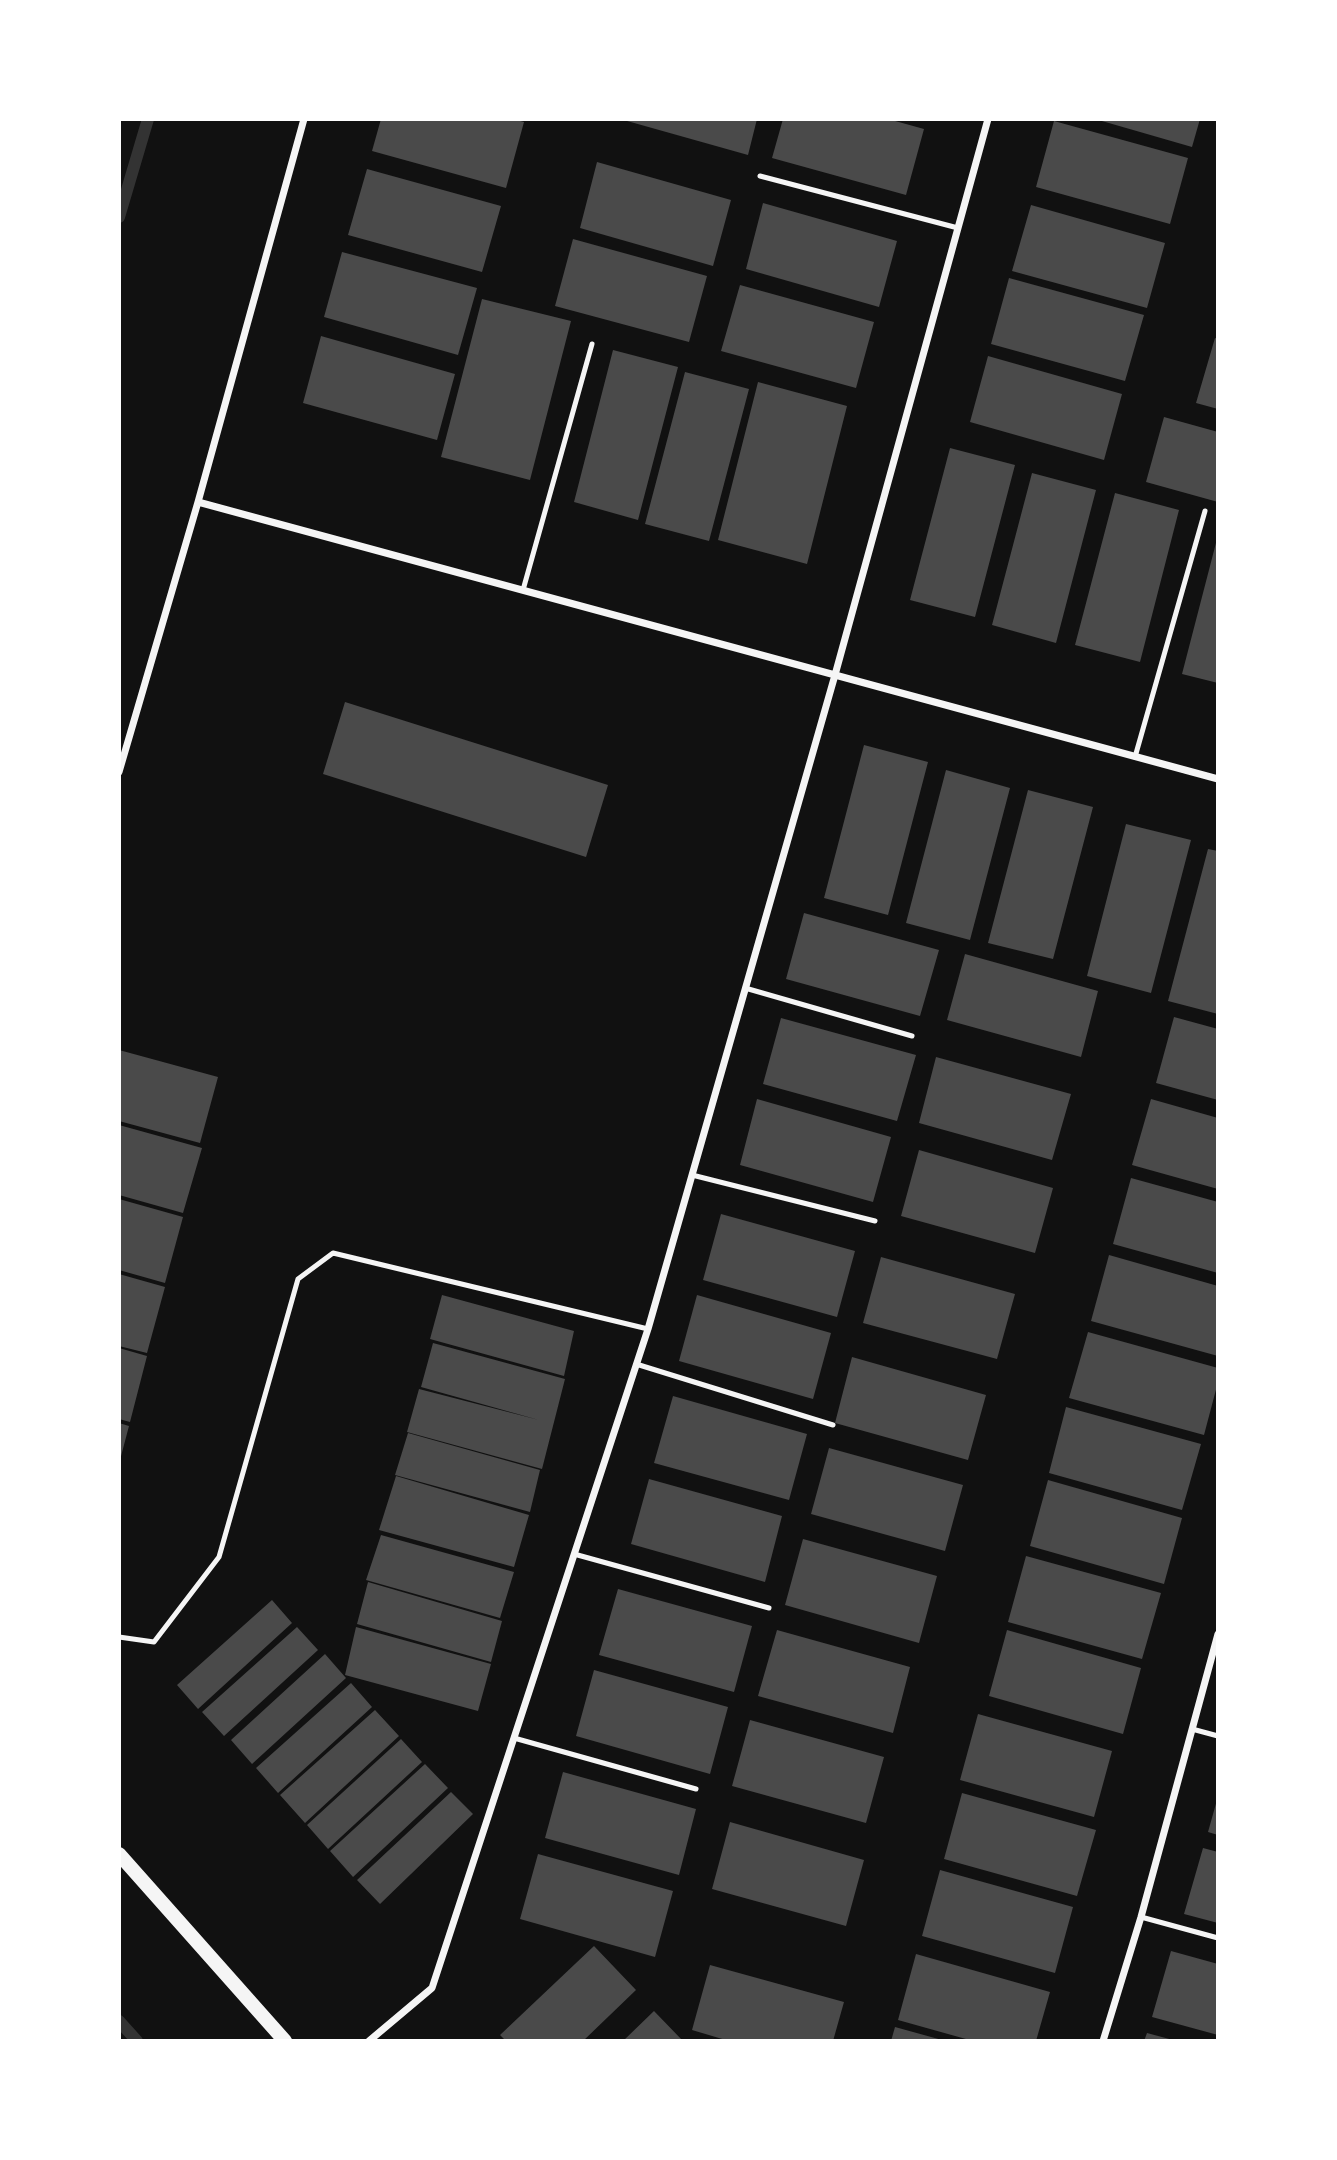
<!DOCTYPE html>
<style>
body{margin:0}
#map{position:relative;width:1337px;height:2160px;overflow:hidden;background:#111;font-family:"Sofia Sans Condensed",sans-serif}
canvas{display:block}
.frame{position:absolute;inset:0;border:121px solid #fff;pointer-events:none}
</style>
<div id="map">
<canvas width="1337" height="2160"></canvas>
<div class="frame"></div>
</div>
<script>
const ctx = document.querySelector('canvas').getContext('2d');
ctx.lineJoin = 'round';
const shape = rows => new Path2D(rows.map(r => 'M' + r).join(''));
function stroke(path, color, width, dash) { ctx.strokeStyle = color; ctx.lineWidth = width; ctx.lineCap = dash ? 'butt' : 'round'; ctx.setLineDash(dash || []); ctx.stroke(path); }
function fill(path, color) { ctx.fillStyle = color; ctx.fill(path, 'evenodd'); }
const stream = shape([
 [119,217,148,119],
 [119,2021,137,2041]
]);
const building = shape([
 [381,119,513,119,524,122,506,188,372,151],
 [620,119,757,119,748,155],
 [783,119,888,119,924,129,906,195,772,158],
 [1095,119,1200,119,1192,147],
 [1054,121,1188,158,1170,224,1036,187],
 [597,162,731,200,713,266,580,228],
 [367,169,501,206,482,272,348,235],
 [763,203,897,241,879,307,746,269],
 [1031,205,1165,243,1147,308,1012,271],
 [573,239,707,276,689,342,555,306],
 [342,252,477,288,458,355,324,317],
 [1009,278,1144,315,1125,381,991,344],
 [740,285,874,322,856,388,721,351],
 [482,299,571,321,530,480,441,457],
 [321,336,455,374,437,440,303,403],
 [1215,338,1218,339,1218,409,1196,403],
 [613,350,678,367,638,520,574,502],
 [988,356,1122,394,1104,460,970,422],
 [685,372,749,389,709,541,645,524],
 [758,382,847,406,807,564,718,540],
 [1164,417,1218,432,1218,502,1146,482],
 [950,448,1015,465,975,617,910,600],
 [1032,473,1096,490,1056,643,992,625],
 [1115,493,1179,510,1140,662,1075,645],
 [1217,539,1218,540,1218,683,1182,674],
 [345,702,608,785,586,857,323,774],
 [864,745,928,762,888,915,824,898],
 [946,770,1010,788,970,940,906,923],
 [1028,790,1093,807,1053,959,988,943],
 [1126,824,1191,840,1151,993,1087,976],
 [1208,849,1218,851,1218,1014,1168,1001],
 [804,913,939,950,920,1016,786,979],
 [965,954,1098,991,1081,1057,947,1020],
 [1174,1017,1218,1029,1218,1100,1156,1083],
 [781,1018,916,1055,897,1121,763,1084],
 [119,1050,218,1077,200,1143,119,1121],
 [936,1057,1071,1094,1052,1160,919,1123],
 [757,1099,891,1137,873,1202,740,1165],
 [1151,1099,1218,1118,1218,1189,1132,1165],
 [119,1125,202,1148,183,1213,119,1195],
 [919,1150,1053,1188,1035,1253,901,1216],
 [1131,1178,1218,1202,1218,1273,1113,1244],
 [119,1199,183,1217,165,1283,119,1270],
 [721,1214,855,1251,837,1317,703,1280],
 [1109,1255,1218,1286,1218,1356,1091,1321],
 [881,1257,1015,1294,997,1359,863,1323],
 [119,1274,165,1287,147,1353,119,1346],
 [442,1295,574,1331,564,1376,430,1339],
 [697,1295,831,1333,813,1399,679,1361],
 [1088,1332,1218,1368,1218,1382,1204,1435,1069,1398],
 [433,1343,565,1379,542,1469,407,1432,419,1389,539,1420,421,1387],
 [119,1348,147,1356,130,1422,119,1419],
 [852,1357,986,1395,968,1460,835,1423],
 [673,1396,807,1434,789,1500,654,1463],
 [1066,1407,1201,1444,1182,1510,1049,1473],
 [119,1423,129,1426,120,1460,119,1460],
 [408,1433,540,1470,530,1512,395,1475],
 [829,1448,963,1485,945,1551,811,1514],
 [396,1476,529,1515,514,1567,379,1530],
 [649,1479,782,1516,765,1582,631,1544],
 [1048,1480,1182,1518,1164,1584,1030,1546],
 [381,1535,514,1572,500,1618,366,1580],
 [803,1539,937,1576,919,1643,785,1605],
 [1026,1556,1161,1593,1142,1659,1008,1622],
 [368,1582,502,1621,491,1662,357,1624],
 [618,1589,752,1626,734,1692,599,1655],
 [272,1600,292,1623,198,1709,177,1685],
 [297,1627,318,1650,224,1736,202,1712],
 [356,1627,491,1664,478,1711,345,1675],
 [777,1630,910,1667,893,1733,758,1696],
 [1007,1630,1141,1668,1123,1734,989,1696],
 [325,1654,346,1678,252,1764,231,1740],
 [594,1670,728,1707,710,1774,576,1736],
 [351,1683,372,1707,278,1793,256,1768],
 [375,1710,399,1736,305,1823,280,1795],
 [978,1714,1112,1751,1094,1817,960,1780],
 [750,1720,884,1757,866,1823,732,1786],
 [401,1739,422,1762,328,1849,307,1825],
 [425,1764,448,1788,353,1877,330,1851],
 [563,1772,696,1809,679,1875,545,1838],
 [451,1792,473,1814,380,1904,357,1880],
 [962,1793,1096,1830,1077,1896,944,1859],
 [1217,1800,1218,1801,1218,1835,1208,1832],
 [730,1822,864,1860,846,1926,712,1889],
 [1203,1848,1218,1852,1218,1923,1184,1914],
 [538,1854,673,1891,655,1957,520,1919],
 [940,1870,1073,1907,1055,1973,922,1936],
 [594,1946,636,1990,583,2041,506,2041,500,2035],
 [1171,1951,1218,1964,1218,2035,1152,2017],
 [916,1954,1050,1992,1036,2041,973,2041,898,2020],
 [710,1965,844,2002,833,2041,729,2041,692,2030],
 [654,2011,683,2041,623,2041],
 [895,2027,942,2040,942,2041,891,2041],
 [1147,2033,1173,2040,1173,2041,1144,2041]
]);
const service = shape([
 [760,176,958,228],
 [523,590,592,344],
 [1135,757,1205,511],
 [745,988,912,1036],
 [692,1175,875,1221],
 [636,1364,833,1425],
 [574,1554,769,1608],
 [119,1637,154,1642,219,1557,298,1279,333,1253,648,1329],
 [1192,1729,1218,1736],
 [514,1738,696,1789],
 [1141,1917,1218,1938]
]);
const minor = shape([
 [198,502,1218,779],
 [119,772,198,502,304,119],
 [369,2041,432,1988,648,1329,835,675,988,119],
 [1103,2041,1141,1917,1218,1634]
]);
const secondary = shape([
 [119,1854,285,2041]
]);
stroke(stream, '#333', 12);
fill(building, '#4a4a4a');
stroke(service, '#f5f5f5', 5);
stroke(minor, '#f5f5f5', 7);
stroke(secondary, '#f5f5f5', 14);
</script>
